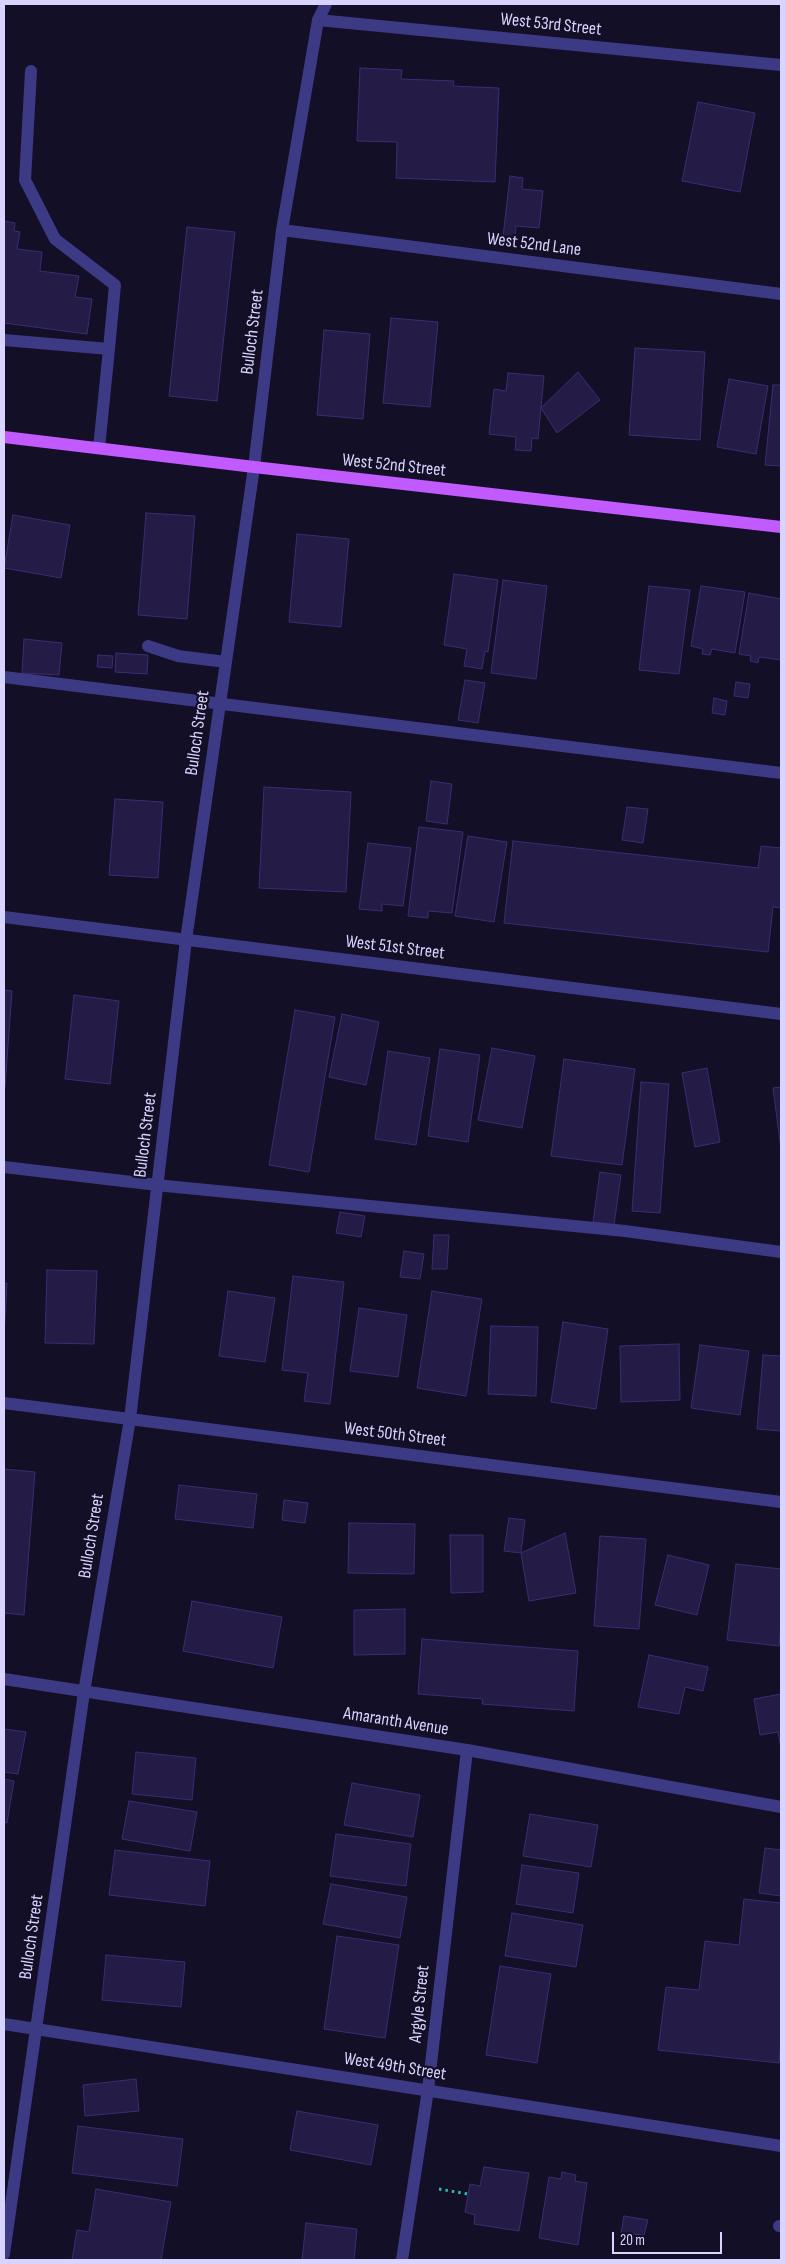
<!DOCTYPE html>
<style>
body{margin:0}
#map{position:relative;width:785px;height:2264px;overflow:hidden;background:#130f26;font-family:"Sofia Sans Condensed",sans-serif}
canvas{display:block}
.frame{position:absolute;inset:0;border:5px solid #d9d4ff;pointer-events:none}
.scale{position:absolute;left:612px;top:2232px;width:110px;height:22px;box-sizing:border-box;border:2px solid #d9d4ff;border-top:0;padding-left:6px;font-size:15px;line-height:18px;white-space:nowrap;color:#d9d4ff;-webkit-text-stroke:4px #130f26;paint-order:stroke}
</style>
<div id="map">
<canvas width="785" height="2264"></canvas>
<div class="frame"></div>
<div class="scale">20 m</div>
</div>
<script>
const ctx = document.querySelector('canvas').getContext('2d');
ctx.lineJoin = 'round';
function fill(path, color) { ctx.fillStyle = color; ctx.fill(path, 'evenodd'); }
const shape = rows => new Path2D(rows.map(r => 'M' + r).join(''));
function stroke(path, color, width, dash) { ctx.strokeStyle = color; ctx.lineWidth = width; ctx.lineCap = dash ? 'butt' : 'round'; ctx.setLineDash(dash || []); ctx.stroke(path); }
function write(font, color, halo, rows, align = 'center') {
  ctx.font = font + ' "Sofia Sans Condensed",sans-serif'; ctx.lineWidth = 4.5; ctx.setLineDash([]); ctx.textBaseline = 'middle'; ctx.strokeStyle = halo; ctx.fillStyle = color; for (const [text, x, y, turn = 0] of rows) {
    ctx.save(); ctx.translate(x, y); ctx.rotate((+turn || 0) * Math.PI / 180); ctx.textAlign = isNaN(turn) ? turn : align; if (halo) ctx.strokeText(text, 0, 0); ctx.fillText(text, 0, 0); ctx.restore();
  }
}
const building = shape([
 [360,68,402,70,401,79,454,81,453,86,499,88,495,182,396,178,397,142,357,141,360,68],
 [698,102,755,113,740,192,682,181,698,102],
 [510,176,523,178,522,189,543,191,539,228,516,226,515,239,503,237,510,176],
 [4,221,15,223,14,231,20,232,17,249,42,252,40,271,79,276,75,297,92,299,87,334,4,323,4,221],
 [187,227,235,232,217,401,169,396,187,227],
 [391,318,438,322,430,407,383,403,391,318],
 [324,330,370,334,363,419,317,415,324,330],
 [635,348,705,352,700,440,629,435,635,348],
 [578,372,600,400,557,433,541,408,578,372],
 [508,373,544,376,538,439,532,438,531,451,515,450,516,437,489,434,494,389,506,391,508,373],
 [729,379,768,386,756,454,717,447,729,379],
 [773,385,781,385,781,466,765,465,773,385],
 [146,513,195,516,187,619,138,615,146,513],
 [13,515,70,525,61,578,4,568,13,515],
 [297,534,349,539,341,627,289,622,297,534],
 [454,574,498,580,488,652,485,651,482,669,464,666,467,649,444,645,454,574],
 [503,580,547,586,536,679,491,673,503,580],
 [649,586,690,590,679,674,639,670,649,586],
 [701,586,745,592,735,653,712,649,710,655,702,654,703,649,691,646,701,586],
 [749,593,781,599,781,660,759,657,758,663,750,661,751,656,739,654,749,593],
 [24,639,62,643,59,675,22,673,24,639],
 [116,653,148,655,147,674,115,672,116,653],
 [98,655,113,656,112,668,97,667,98,655],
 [465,680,485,683,478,723,458,720,465,680],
 [736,682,750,684,748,698,734,696,736,682],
 [714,698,727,701,725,715,712,713,714,698],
 [431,781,452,784,447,824,426,821,431,781],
 [264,787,351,792,346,892,259,888,264,787],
 [115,799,163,802,158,878,109,875,115,799],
 [627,807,648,809,643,843,622,840,627,807],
 [419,827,463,832,452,913,428,911,428,918,408,916,419,827],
 [468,836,507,842,494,922,455,916,468,836],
 [513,841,758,868,761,846,781,848,781,908,773,907,768,952,504,923,513,841],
 [368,843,411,848,403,906,382,904,382,911,359,909,368,843],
 [4,990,12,991,5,1087,4,1087,4,990],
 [74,995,119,1001,110,1084,65,1079,74,995],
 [295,1010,335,1017,309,1172,269,1165,295,1010],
 [342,1014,379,1022,366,1085,329,1077,342,1014],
 [492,1048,535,1056,522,1128,478,1120,492,1048],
 [440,1049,480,1055,468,1142,428,1136,440,1049],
 [388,1051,430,1058,416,1145,375,1139,388,1051],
 [564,1059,635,1069,622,1165,551,1156,564,1059],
 [707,1068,720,1142,695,1147,682,1073,707,1068],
 [641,1082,669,1084,660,1213,632,1211,641,1082],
 [781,1087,781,1149,773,1088,781,1087],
 [600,1172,621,1175,614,1225,593,1222,600,1172],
 [340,1212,365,1216,361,1237,336,1233,340,1212],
 [434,1235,449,1235,447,1269,432,1269,434,1235],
 [404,1251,424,1254,420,1279,400,1277,404,1251],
 [47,1270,97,1271,94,1344,45,1343,47,1270],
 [293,1276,344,1282,330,1404,304,1401,308,1373,282,1370,293,1276],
 [4,1283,7,1283,4,1336,4,1283],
 [228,1291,275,1298,265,1362,219,1356,228,1291],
 [432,1291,482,1299,466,1396,417,1388,432,1291],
 [359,1308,407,1315,398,1377,350,1371,359,1308],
 [563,1322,608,1329,596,1409,551,1402,563,1322],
 [491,1326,538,1327,536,1396,488,1394,491,1326],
 [679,1344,680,1400,621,1402,620,1346,679,1344],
 [700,1345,749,1351,740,1415,691,1408,700,1345],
 [763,1355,781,1356,781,1431,757,1429,763,1355],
 [4,1469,35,1472,24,1615,4,1613,4,1469],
 [179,1485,257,1494,253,1528,175,1519,179,1485],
 [284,1500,308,1503,305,1523,282,1520,284,1500],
 [509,1518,525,1520,521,1553,504,1551,509,1518],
 [349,1523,415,1524,414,1574,348,1573,349,1523],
 [565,1533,576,1593,529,1601,521,1553,565,1533],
 [450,1535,483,1535,483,1592,451,1593,450,1535],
 [600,1536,646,1539,639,1629,594,1626,600,1536],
 [668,1555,709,1565,697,1615,655,1605,668,1555],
 [736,1564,781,1569,781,1623,779,1646,727,1640,736,1564],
 [192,1601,282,1617,273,1668,183,1651,192,1601],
 [405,1609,405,1654,354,1655,354,1610,405,1609],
 [422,1639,578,1651,574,1711,482,1704,483,1699,418,1694,422,1639],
 [649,1655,708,1667,703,1691,685,1687,679,1714,638,1707,649,1655],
 [781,1694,781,1748,778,1732,760,1735,754,1699,781,1694],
 [4,1729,26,1732,18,1774,4,1772,4,1729],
 [136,1752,196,1758,192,1800,132,1794,136,1752],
 [4,1779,14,1781,7,1823,4,1822,4,1779],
 [352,1783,420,1795,413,1837,344,1825,352,1783],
 [129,1801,197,1812,190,1851,122,1839,129,1801],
 [530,1814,598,1825,591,1867,523,1856,530,1814],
 [336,1834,411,1844,406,1886,330,1876,336,1834],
 [765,1848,781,1850,781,1896,759,1893,765,1848],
 [115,1850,210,1861,205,1906,109,1895,115,1850],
 [522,1865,579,1873,573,1913,516,1904,522,1865],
 [331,1884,407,1897,400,1938,323,1924,331,1884],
 [744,1899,781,1903,781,2040,779,2063,658,2050,666,1987,699,1990,705,1941,739,1945,744,1899],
 [512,1913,583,1925,576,1967,505,1956,512,1913],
 [337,1936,399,1945,385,2038,324,2029,337,1936],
 [106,1955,185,1962,181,2007,102,2000,106,1955],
 [500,1966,551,1974,537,2063,486,2055,500,1966],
 [136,2079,139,2111,85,2116,83,2085,136,2079],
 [297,2111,378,2125,371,2165,290,2150,297,2111],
 [78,2126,183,2139,177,2186,72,2173,78,2126],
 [484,2167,529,2173,519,2231,474,2224,475,2215,465,2212,470,2184,480,2186,484,2167],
 [562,2172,576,2175,575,2181,587,2183,578,2245,539,2238,549,2177,561,2179,562,2172],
 [96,2189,171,2202,161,2260,72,2260,77,2230,89,2232,96,2189],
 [624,2216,648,2220,644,2235,621,2233,624,2216],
 [306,2223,357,2229,354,2260,302,2260,306,2223]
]);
const path = shape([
 [439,2189,468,2194]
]);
const minor = shape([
 [318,20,781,65],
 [31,71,25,180,55,239,115,285,109,349],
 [282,230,781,294],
 [4,340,109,349,99,448],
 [148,646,178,656,226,662],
 [4,677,781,773],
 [4,917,781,1014],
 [4,1167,166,1186,625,1231,781,1252],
 [4,1403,781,1502],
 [4,1679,467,1750,781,1807],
 [4,2024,781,2146],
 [779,2226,781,2226],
 [4,2254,84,1692,130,1419,186,940,254,467,282,230,318,20,326,4],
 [402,2260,428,2090,467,1750]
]);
const major = shape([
 [4,437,254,467,781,527]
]);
const streetNames = [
 ["West 53rd Street",551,25,6],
 ["West 52nd Lane",534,245,7],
 ["Bulloch Street",253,332,-83],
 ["West 52nd Street",394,466,6],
 ["Bulloch Street",198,733,-82],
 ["West 51st Street",395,948,7],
 ["Bulloch Street",146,1135,-83],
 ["West 50th Street",395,1435,7],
 ["Bulloch Street",92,1536,-81],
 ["Amaranth Avenue",396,1722,9],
 ["Bulloch Street",32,1937,-82],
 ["Argyle Street",420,2004,-84],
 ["West 49th Street",395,2067,9]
];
fill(building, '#241b47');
stroke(building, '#3b2d73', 1);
stroke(path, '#2fb8b0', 3, [2.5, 4]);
stroke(minor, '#3d3a85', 12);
stroke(major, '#c25bff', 12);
write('18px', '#d9d4ff', '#130f26', streetNames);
</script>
